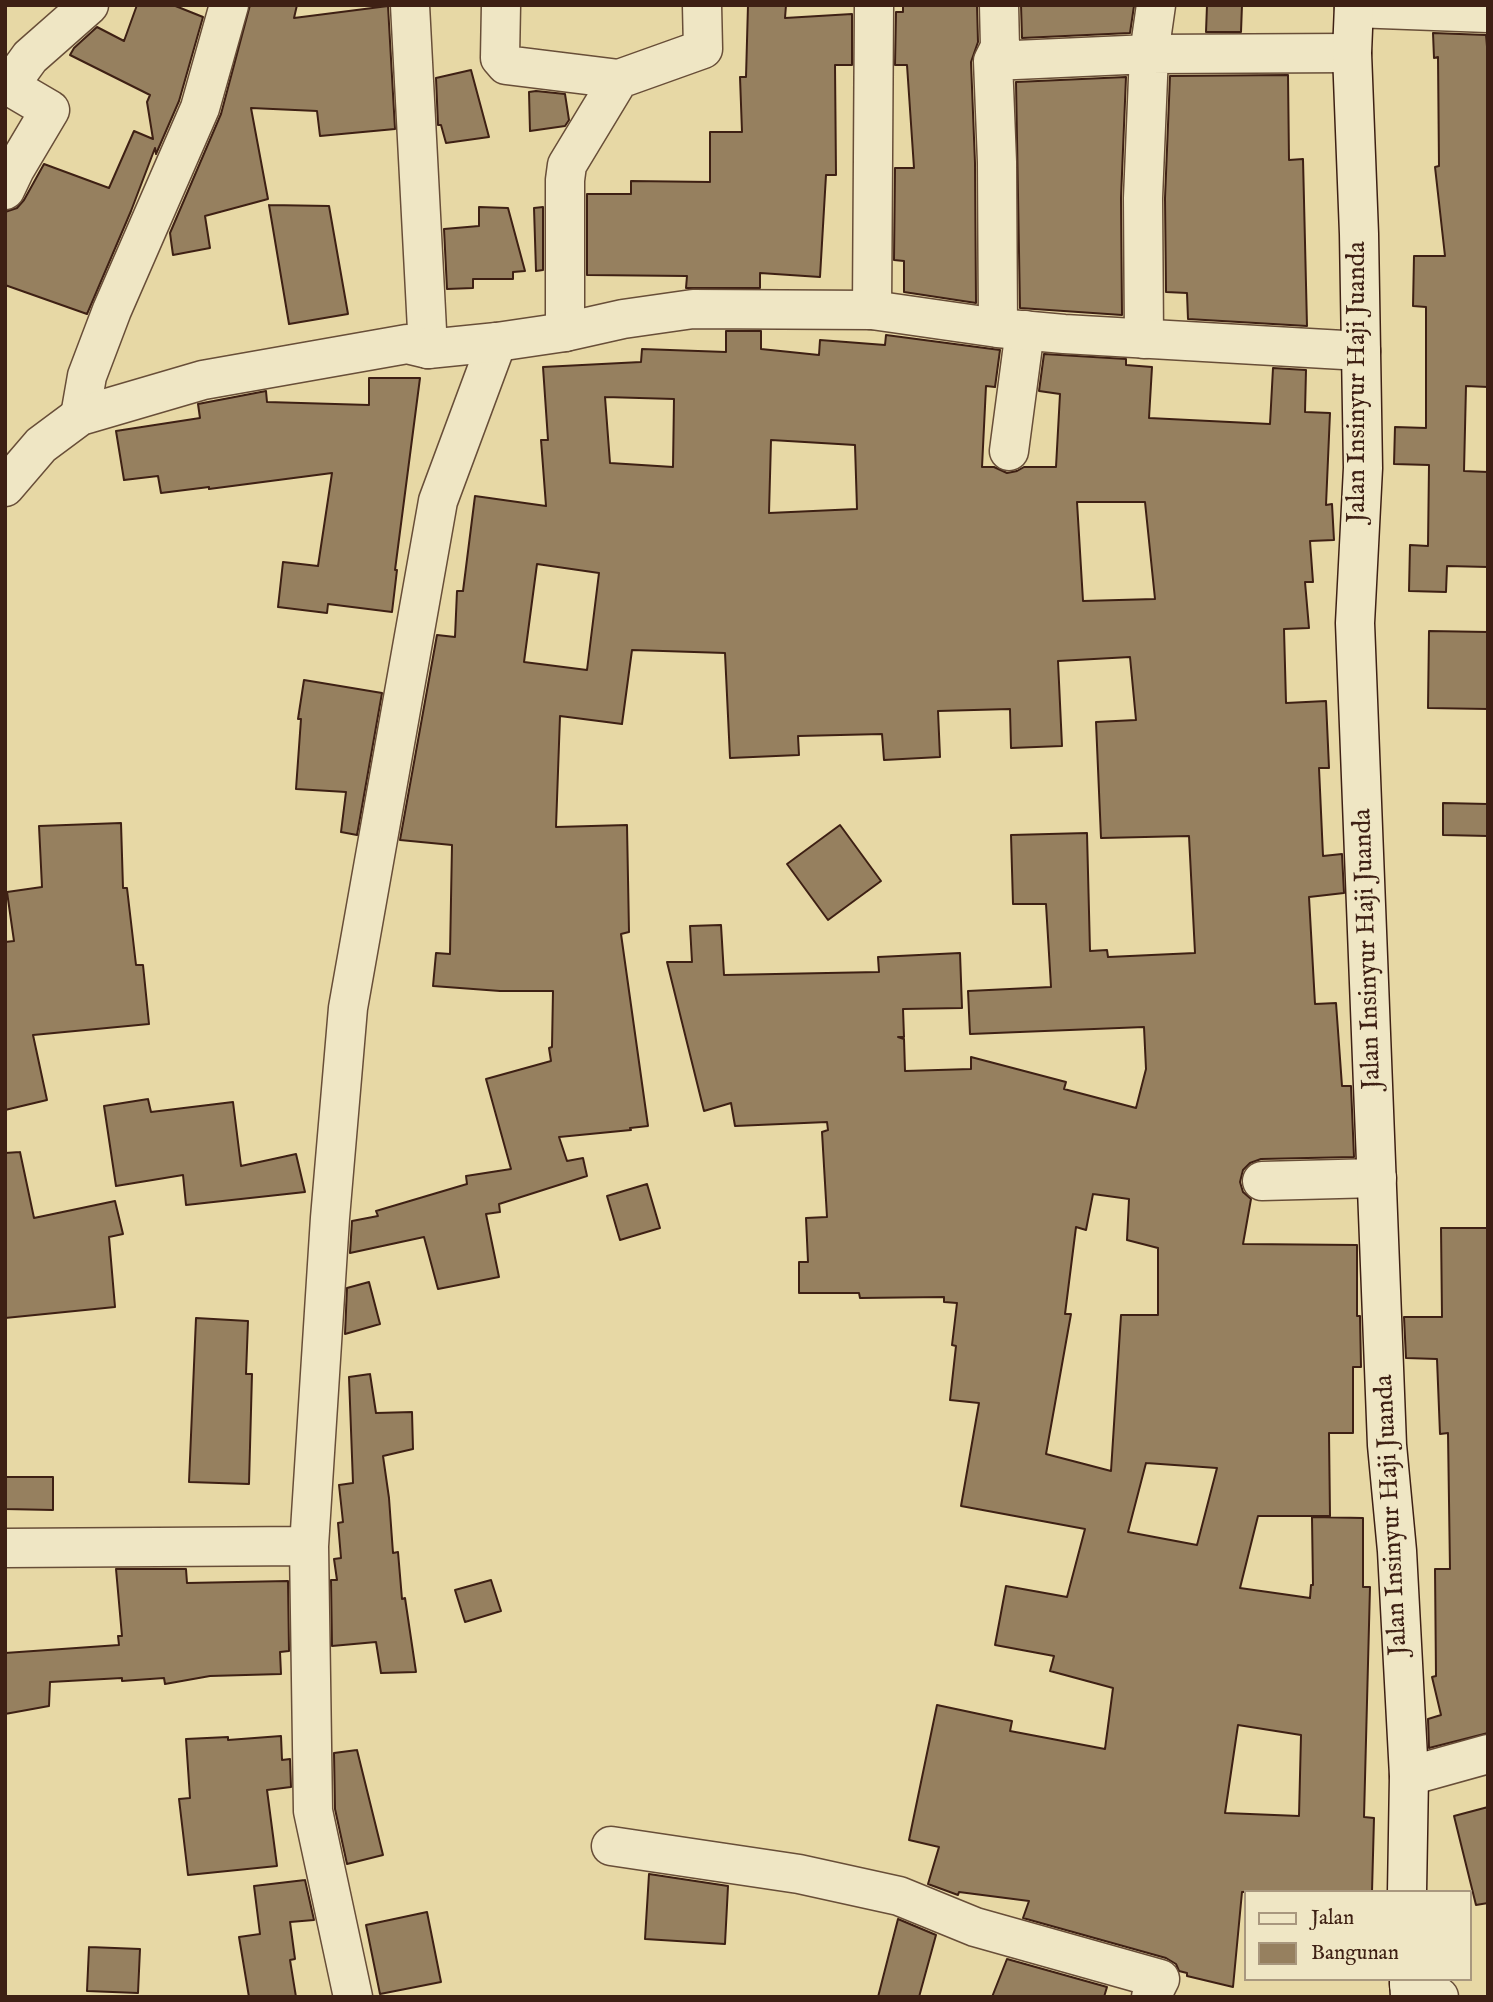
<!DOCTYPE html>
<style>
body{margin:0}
#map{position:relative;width:1493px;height:2002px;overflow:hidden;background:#e7d8a5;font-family:"IM FELL English",serif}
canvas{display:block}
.frame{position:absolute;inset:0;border:7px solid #3e2014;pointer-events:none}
.legend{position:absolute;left:1244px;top:1890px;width:228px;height:91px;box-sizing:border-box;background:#efe6c4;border:2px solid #a8977e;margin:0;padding:9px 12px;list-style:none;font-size:21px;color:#3e2014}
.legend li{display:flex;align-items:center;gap:14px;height:35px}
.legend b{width:35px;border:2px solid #a8977e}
</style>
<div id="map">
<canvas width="1493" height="2002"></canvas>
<div class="frame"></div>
<ul class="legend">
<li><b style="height:9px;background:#efe6c4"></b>Jalan</li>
<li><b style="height:19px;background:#96805f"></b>Bangunan</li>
</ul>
</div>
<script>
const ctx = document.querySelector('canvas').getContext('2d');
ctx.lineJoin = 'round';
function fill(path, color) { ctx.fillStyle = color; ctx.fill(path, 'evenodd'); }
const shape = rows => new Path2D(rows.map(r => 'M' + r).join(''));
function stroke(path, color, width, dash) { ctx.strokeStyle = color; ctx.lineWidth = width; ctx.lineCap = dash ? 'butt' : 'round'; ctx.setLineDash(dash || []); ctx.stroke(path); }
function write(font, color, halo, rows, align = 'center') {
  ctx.font = font + ' "IM FELL English",serif'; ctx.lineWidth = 5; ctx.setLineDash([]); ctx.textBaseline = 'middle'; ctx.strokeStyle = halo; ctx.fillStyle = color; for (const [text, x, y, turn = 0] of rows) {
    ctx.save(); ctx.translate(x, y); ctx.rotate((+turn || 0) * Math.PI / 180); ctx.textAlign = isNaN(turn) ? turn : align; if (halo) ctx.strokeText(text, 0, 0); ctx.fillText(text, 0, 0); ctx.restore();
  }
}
const building = shape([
 [137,5,173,5,203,17,179,101,156,154,155,148,131,211,87,314,5,285,5,212,17,208,24,200,44,164,109,188,134,131,153,139,147,102,150,95,70,55,74,48,97,27,124,41,137,5],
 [250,5,297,5,294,18,388,6,395,129,320,136,317,111,251,108,268,199,205,216,210,248,173,255,170,233,221,114,250,5],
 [748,5,786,5,785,18,852,14,852,65,835,65,836,175,826,175,820,277,760,273,760,288,686,288,687,276,587,275,587,194,631,194,631,181,710,182,710,132,742,132,740,77,746,77,748,5],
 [903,5,977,5,978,42,971,62,975,163,976,303,904,292,904,261,894,260,895,168,914,168,907,65,895,65,896,12,903,12,903,5],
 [1021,5,1077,5,1134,6,1130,33,1022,38,1021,5],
 [1207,5,1242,5,1241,32,1206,32,1207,5],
 [1433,33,1486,35,1488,58,1488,387,1466,386,1464,471,1488,472,1488,567,1447,566,1446,592,1409,591,1410,545,1428,546,1429,465,1394,464,1395,427,1426,428,1426,307,1413,306,1414,256,1445,256,1435,167,1439,166,1438,57,1434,58,1433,33],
 [471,70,489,137,446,143,441,125,438,125,436,78,471,70],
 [1288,75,1289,160,1303,159,1307,326,1188,319,1187,293,1166,292,1165,198,1170,76,1288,75],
 [1126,77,1121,198,1122,315,1020,308,1016,82,1126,77],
 [536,91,565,94,569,120,565,126,530,131,529,92,536,91],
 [269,205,329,206,348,314,289,324,269,205],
 [479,207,508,208,525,271,513,272,513,279,473,279,473,288,447,289,444,229,479,226,479,207],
 [543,207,543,270,536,271,534,208,543,207],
 [726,331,761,331,761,349,819,355,820,340,885,345,886,335,1000,350,995,387,986,386,982,467,994,467,1007,473,1017,471,1024,467,1056,467,1060,394,1039,391,1044,354,1126,359,1126,365,1152,367,1149,418,1270,424,1273,368,1306,370,1305,412,1330,413,1326,505,1332,504,1334,540,1310,541,1313,582,1305,582,1309,628,1284,629,1286,703,1326,701,1329,768,1319,768,1323,856,1342,854,1344,893,1309,897,1315,1004,1336,1003,1342,1086,1351,1086,1354,1157,1261,1159,1250,1163,1243,1170,1240,1182,1243,1192,1251,1199,1243,1244,1357,1245,1357,1316,1360,1316,1361,1367,1353,1367,1353,1433,1329,1433,1330,1516,1258,1516,1240,1588,1310,1598,1311,1585,1313,1585,1312,1517,1363,1518,1363,1587,1370,1587,1364,1817,1374,1818,1372,1892,1242,1892,1233,1987,1187,1976,1187,1973,1179,1971,1176,1964,1166,1958,1023,1918,1029,1901,959,1892,958,1895,928,1884,939,1847,909,1840,937,1705,1012,1721,1010,1731,1105,1749,1113,1688,1050,1671,1054,1656,995,1645,1006,1586,1067,1597,1085,1529,961,1506,979,1403,950,1400,956,1346,952,1345,957,1303,944,1302,944,1297,860,1298,859,1293,799,1293,799,1262,808,1262,806,1218,827,1217,822,1132,828,1130,827,1122,735,1126,731,1103,704,1111,667,962,692,962,690,926,721,925,724,975,879,972,878,957,960,953,962,1008,903,1009,904,1037,898,1037,904,1039,905,1071,971,1069,971,1057,1066,1082,1064,1089,1136,1108,1146,1069,1144,1027,970,1034,968,991,1051,987,1046,904,1013,904,1011,835,1087,833,1090,951,1107,950,1108,957,1195,953,1189,836,1101,838,1096,722,1136,720,1130,657,1058,661,1062,746,1011,748,1010,709,938,711,940,757,884,760,882,734,798,736,799,755,730,758,725,653,632,650,622,724,560,716,556,827,627,825,629,932,621,934,648,1126,630,1128,631,1130,559,1137,567,1161,583,1158,587,1176,499,1204,500,1212,486,1214,499,1277,438,1289,424,1237,350,1253,352,1221,378,1216,376,1211,467,1184,466,1176,511,1169,486,1079,551,1061,549,1048,552,1047,553,991,500,991,433,986,436,953,450,954,452,845,400,840,437,635,455,637,457,591,463,591,475,496,546,506,541,440,548,440,543,367,641,362,642,349,726,352,726,331],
 [605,397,674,399,673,467,610,463,605,397],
 [771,440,855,445,857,509,769,513,771,440],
 [1077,502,1145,502,1155,599,1083,601,1077,502],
 [537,564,599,573,587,670,524,662,537,564],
 [1093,1194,1129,1199,1127,1240,1158,1248,1158,1315,1121,1315,1111,1471,1046,1454,1071,1314,1065,1314,1076,1227,1086,1230,1093,1194],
 [1146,1463,1217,1468,1197,1545,1128,1532,1146,1463],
 [1238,1725,1301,1735,1299,1816,1225,1813,1238,1725],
 [369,378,420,378,395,570,397,570,392,612,328,604,327,613,278,607,283,562,318,566,332,473,209,489,209,487,161,493,158,476,124,480,116,431,200,418,198,404,266,391,267,402,369,405,369,378],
 [1429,631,1488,632,1488,709,1428,708,1429,631],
 [304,680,382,693,357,835,341,832,346,792,296,789,301,719,298,719,304,680],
 [1443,803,1488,804,1488,836,1443,835,1443,803],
 [121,823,123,888,127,888,136,965,143,965,149,1024,33,1035,47,1100,5,1110,5,942,14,941,7,892,42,887,39,826,121,823],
 [840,825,881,881,828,920,787,864,840,825],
 [148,1099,151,1112,233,1102,241,1166,296,1154,305,1192,186,1205,183,1175,116,1186,104,1106,148,1099],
 [20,1152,34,1218,115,1201,123,1234,109,1237,115,1307,5,1318,5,1153,20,1152],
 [647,1184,660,1228,620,1240,607,1196,647,1184],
 [1441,1228,1488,1228,1488,1733,1429,1748,1428,1719,1441,1715,1432,1677,1436,1676,1435,1569,1450,1569,1448,1433,1440,1434,1437,1359,1406,1358,1404,1317,1442,1317,1441,1228],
 [369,1282,380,1324,345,1334,347,1288,369,1282],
 [196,1318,248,1321,246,1374,252,1374,249,1484,189,1482,196,1318],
 [370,1374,376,1413,412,1412,413,1449,383,1456,389,1498,393,1553,398,1552,402,1599,405,1598,416,1672,381,1673,376,1642,332,1646,331,1580,337,1580,334,1559,341,1558,338,1523,343,1522,339,1485,353,1483,349,1377,370,1374],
 [5,1477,53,1477,53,1510,5,1509,5,1477],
 [116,1569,186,1569,187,1583,288,1581,289,1651,280,1652,281,1674,210,1676,165,1684,164,1678,122,1681,122,1678,50,1682,49,1706,5,1714,5,1653,119,1645,118,1636,122,1636,116,1569],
 [491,1580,501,1611,465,1622,455,1590,491,1580],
 [281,1736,282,1760,290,1759,291,1787,267,1790,277,1866,188,1875,179,1799,190,1798,186,1739,228,1737,228,1740,281,1736],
 [357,1750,383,1855,347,1864,335,1809,334,1753,357,1750],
 [1488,1807,1488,1903,1476,1905,1454,1816,1488,1807],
 [649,1874,728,1886,725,1944,645,1939,649,1874],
 [305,1880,314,1920,290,1922,295,1959,290,1960,296,1997,249,1997,239,1937,260,1934,254,1886,305,1880],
 [427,1912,441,1982,380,1994,366,1925,427,1912],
 [898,1919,936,1935,919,1997,878,1997,898,1919],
 [89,1947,140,1949,138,1993,87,1991,89,1947],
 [1007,1959,1107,1987,1104,1997,992,1997,1007,1959]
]);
const minor = shape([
 [410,5,428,349],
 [501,5,500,58,506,65,619,79],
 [1354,8,1488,13],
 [993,61,1149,54,1352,53],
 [5,190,15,169,50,110,9,86,30,57,89,5],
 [872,310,874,5],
 [998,328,997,162,993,61,1000,47,999,5],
 [565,332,565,180,567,165,619,79,703,49,702,5],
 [1144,339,1143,198,1149,54,1156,5],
 [80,416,87,376,112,310,200,108,229,5],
 [1009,451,1025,330],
 [1262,1181,1377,1178],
 [5,1548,309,1546],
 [1409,1776,1488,1754],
 [611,1846,799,1874,899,1896,975,1927,1160,1979,1151,1997],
 [1409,1984,1439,1997],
 [353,1997,313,1811,309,1546,330,1218,348,1008,438,501,497,342]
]);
const tertiary = shape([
 [5,487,41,445,80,416,203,380,407,344,428,349,497,342,565,332,623,319,693,309,872,310,998,328,1064,334,1361,351]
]);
const secondary = shape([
 [1354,5,1352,53,1359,234,1363,468,1355,623,1387,1445,1397,1551,1409,1776,1407,1892],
 [1409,1979,1410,1997]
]);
const streetNames = [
 ["Jalan Insinyur Haji Juanda",1359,382,-90],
 ["Jalan Insinyur Haji Juanda",1369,949,-92],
 ["Jalan Insinyur Haji Juanda",1393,1515,-93]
];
fill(building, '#96805f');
stroke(building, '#3e2014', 2);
stroke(minor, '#684e38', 41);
stroke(tertiary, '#684e38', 41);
stroke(secondary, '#3e2014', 41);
stroke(minor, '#efe6c4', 38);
stroke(tertiary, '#efe6c4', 38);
stroke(secondary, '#efe6c4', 38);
write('26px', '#3e2014', '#efe6c4', streetNames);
</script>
